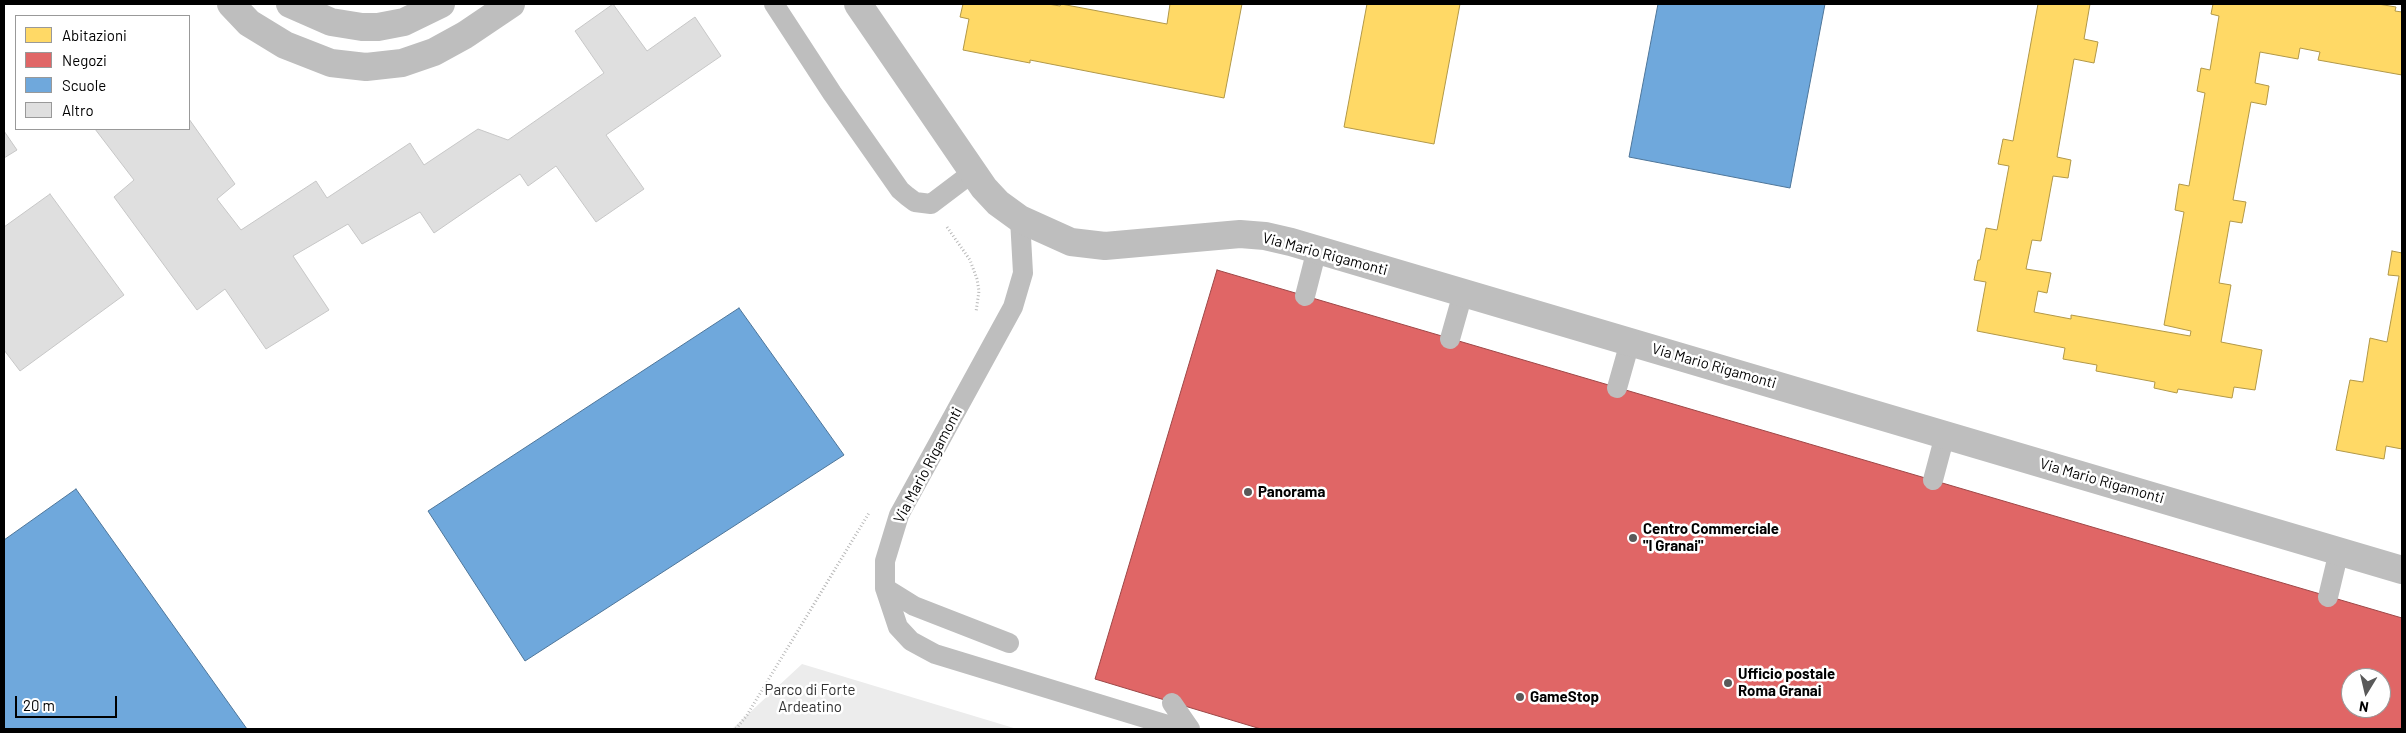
<!DOCTYPE html>
<style>
body{margin:0}
#map{position:relative;width:2406px;height:733px;overflow:hidden;background:#fff;font-family:Barlow,sans-serif}
canvas{display:block}
.frame{position:absolute;inset:0;border:5px solid #000;pointer-events:none}
.legend{position:absolute;left:15px;top:15px;width:175px;height:115px;box-sizing:border-box;background:#fff;border:1px solid #999;margin:0;padding:6px 9px;list-style:none;font-size:15px;color:#000}
.legend li{display:flex;align-items:center;gap:10px;height:25px}
.legend b{width:25px;border:1px solid #999}
.north{position:absolute;left:2341px;top:668px;width:50px;height:50px;box-sizing:border-box;background:#fff;border:1px solid #999;border-radius:50%;rotate:189deg;font-size:14px;font-weight:700;line-height:20px;text-align:center;color:#000}
.north::after{content:'';display:block;margin:auto;width:18px;height:22px;background:#595959;clip-path:polygon(50% 0,100% 100%,50% 72%,0 100%)}
.scale{position:absolute;left:15px;top:696px;width:102px;height:22px;box-sizing:border-box;border:2px solid #000;border-top:0;padding-left:6px;font-size:15px;line-height:18px;white-space:nowrap;color:#000;-webkit-text-stroke:4px #fff;paint-order:stroke}
</style>
<div id="map">
<canvas width="2406" height="733"></canvas>
<div class="frame"></div>
<ul class="legend">
<li><b style="height:14px;background:#ffd966"></b>Abitazioni</li>
<li><b style="height:14px;background:#e06666"></b>Negozi</li>
<li><b style="height:14px;background:#6fa8dc"></b>Scuole</li>
<li><b style="height:14px;background:#dfdfdf"></b>Altro</li>
</ul>
<div class="north">N</div>
<div class="scale">20 m</div>
</div>
<script>
const ctx = document.querySelector('canvas').getContext('2d');
ctx.lineJoin = 'round';
function fill(path, color) { ctx.fillStyle = color; ctx.fill(path, 'evenodd'); }
const shape = rows => new Path2D(rows.map(r => 'M' + r).join(''));
function stroke(path, color, width, dash) { ctx.strokeStyle = color; ctx.lineWidth = width; ctx.lineCap = dash ? 'butt' : 'round'; ctx.setLineDash(dash || []); ctx.stroke(path); }
function write(font, color, halo, rows, align = 'center') {
  ctx.font = font + ' Barlow,sans-serif'; ctx.lineWidth = 5; ctx.setLineDash([]); ctx.textBaseline = 'middle'; ctx.strokeStyle = halo; ctx.fillStyle = color; for (const [text, x, y, turn = 0] of rows) {
    ctx.save(); ctx.translate(x, y); ctx.rotate((+turn || 0) * Math.PI / 180); ctx.textAlign = isNaN(turn) ? turn : align; if (halo) ctx.strokeText(text, 0, 0); ctx.fillText(text, 0, 0); ctx.restore();
  }
}
const green = shape([
 [802,664,1017,729,732,729]
]);
const homes = shape([
 [963,4,1048,4,1060,6,1061,4,1167,24,1170,4,1242,4,1224,98,1030,60,1030,63,963,50,969,19,960,17,963,4],
 [1367,4,1460,4,1434,144,1344,127,1367,4],
 [2038,4,2090,4,2084,39,2098,42,2094,63,2074,59,2057,157,2071,160,2068,178,2053,176,2041,241,2032,240,2026,269,2051,273,2047,293,2038,291,2034,312,2071,319,2071,315,2190,336,2191,331,2164,325,2184,212,2175,210,2179,184,2189,186,2205,93,2197,91,2201,68,2210,70,2219,16,2211,14,2213,4,2378,4,2396,7,2395,11,2402,12,2402,75,2318,60,2320,52,2300,48,2298,59,2260,52,2255,83,2269,86,2266,105,2251,102,2233,200,2246,202,2242,223,2230,221,2219,283,2231,285,2221,342,2262,350,2255,390,2234,387,2232,398,2178,389,2177,393,2154,388,2155,382,2096,371,2097,365,2063,359,2065,348,1977,331,1986,282,1974,280,1978,260,1980,260,1986,228,1997,230,2009,166,1998,164,2003,139,2013,141,2038,4],
 [2392,251,2402,253,2402,449,2386,446,2384,459,2336,450,2350,380,2363,382,2370,338,2387,342,2399,276,2388,275,2392,251]
]);
const shops = shape([
 [1217,270,2402,618,2402,729,1261,729,1095,679,1217,270],
 [2351,678,2381,678,2381,708,2351,708,2351,678]
]);
const schools = shape([
 [1658,4,1825,4,1790,188,1629,157,1658,4],
 [739,308,844,455,525,661,428,511,739,308],
 [76,489,247,729,4,729,4,540,76,489]
]);
const building = shape([
 [613,4,647,51,695,17,721,56,606,135,644,189,596,222,556,166,528,186,520,174,434,233,420,212,362,244,348,224,293,256,329,310,266,349,225,289,197,310,114,197,134,180,95,129,189,129,189,119,235,184,217,199,241,230,316,181,327,198,410,143,424,165,478,129,508,140,604,73,575,31,613,4],
 [4,131,17,150,4,158,4,131],
 [50,194,124,295,20,371,4,350,4,227,50,194]
]);
const path = shape([
 [947,227,970,260,977,279,979,291,976,312],
 [736,729,747,715,869,513]
]);
const service = shape([
 [774,4,832,93,900,190,907,196,915,202,931,204,972,173],
 [1305,296,1317,249],
 [1450,339,1463,293],
 [1617,388,1630,342],
 [1933,480,1945,435],
 [885,588,898,627,911,641,922,647,935,654,1181,729],
 [2328,597,2339,551],
 [1009,643,914,606,885,588,885,561,899,515,1013,307,1023,273,1020,219],
 [1172,703,1190,729]
]);
const minor = shape([
 [231,4,249,23,285,45,331,63,366,67,402,63,434,52,465,35,511,4],
 [290,4,331,22,362,27,378,27,404,22,441,4],
 [858,4,984,188,998,203,1020,219,1071,242,1105,246,1240,234,1265,236,1291,242,2402,570]
]);
const markers = [
 [1248,492,5,"#595959"],
 [1633,538,5,"#595959"],
 [1728,683,5,"#595959"],
 [1520,697,5,"#595959"]
];
const streetNames = [
 ["Via Mario Rigamonti",1325,254,15],
 ["Via Mario Rigamonti",1714,366,16],
 ["Via Mario Rigamonti",928,465,-62],
 ["Via Mario Rigamonti",2102,481,16]
];
const poiNames = [
 ["Panorama",1258,492],
 ["Centro Commerciale",1643,529],
 ["\"I Granai\"",1643,546],
 ["Ufficio postale",1738,674],
 ["Roma Granai",1738,691],
 ["GameStop",1530,697]
];
const parkNames = [
 ["Parco di Forte",810,690],
 ["Ardeatino",810,707]
];
fill(green, '#ececec');
fill(homes, '#ffd966');
stroke(homes, '#b29847', 1);
fill(shops, '#e06666');
stroke(shops, '#9d4747', 1);
fill(schools, '#6fa8dc');
stroke(schools, '#4e769a', 1);
fill(building, '#dfdfdf');
stroke(building, '#c7c7c7', 1);
stroke(path, '#b9b9b9', 3, [1, 2.5]);
stroke(service, '#bebebe', 20);
stroke(minor, '#bebebe', 28);
for (const [x, y, r, color] of markers) { const dot = new Path2D(); dot.arc(x, y, r, 0, 2 * Math.PI); ctx.fillStyle = color; ctx.fill(dot); stroke(dot, '#fff', 2); }
write('15px', '#000', '#fff', streetNames);
write('bold 15px', '#000', '#fff', poiNames, 'left');
write('15px', '#333', '#fff', parkNames);
</script>
